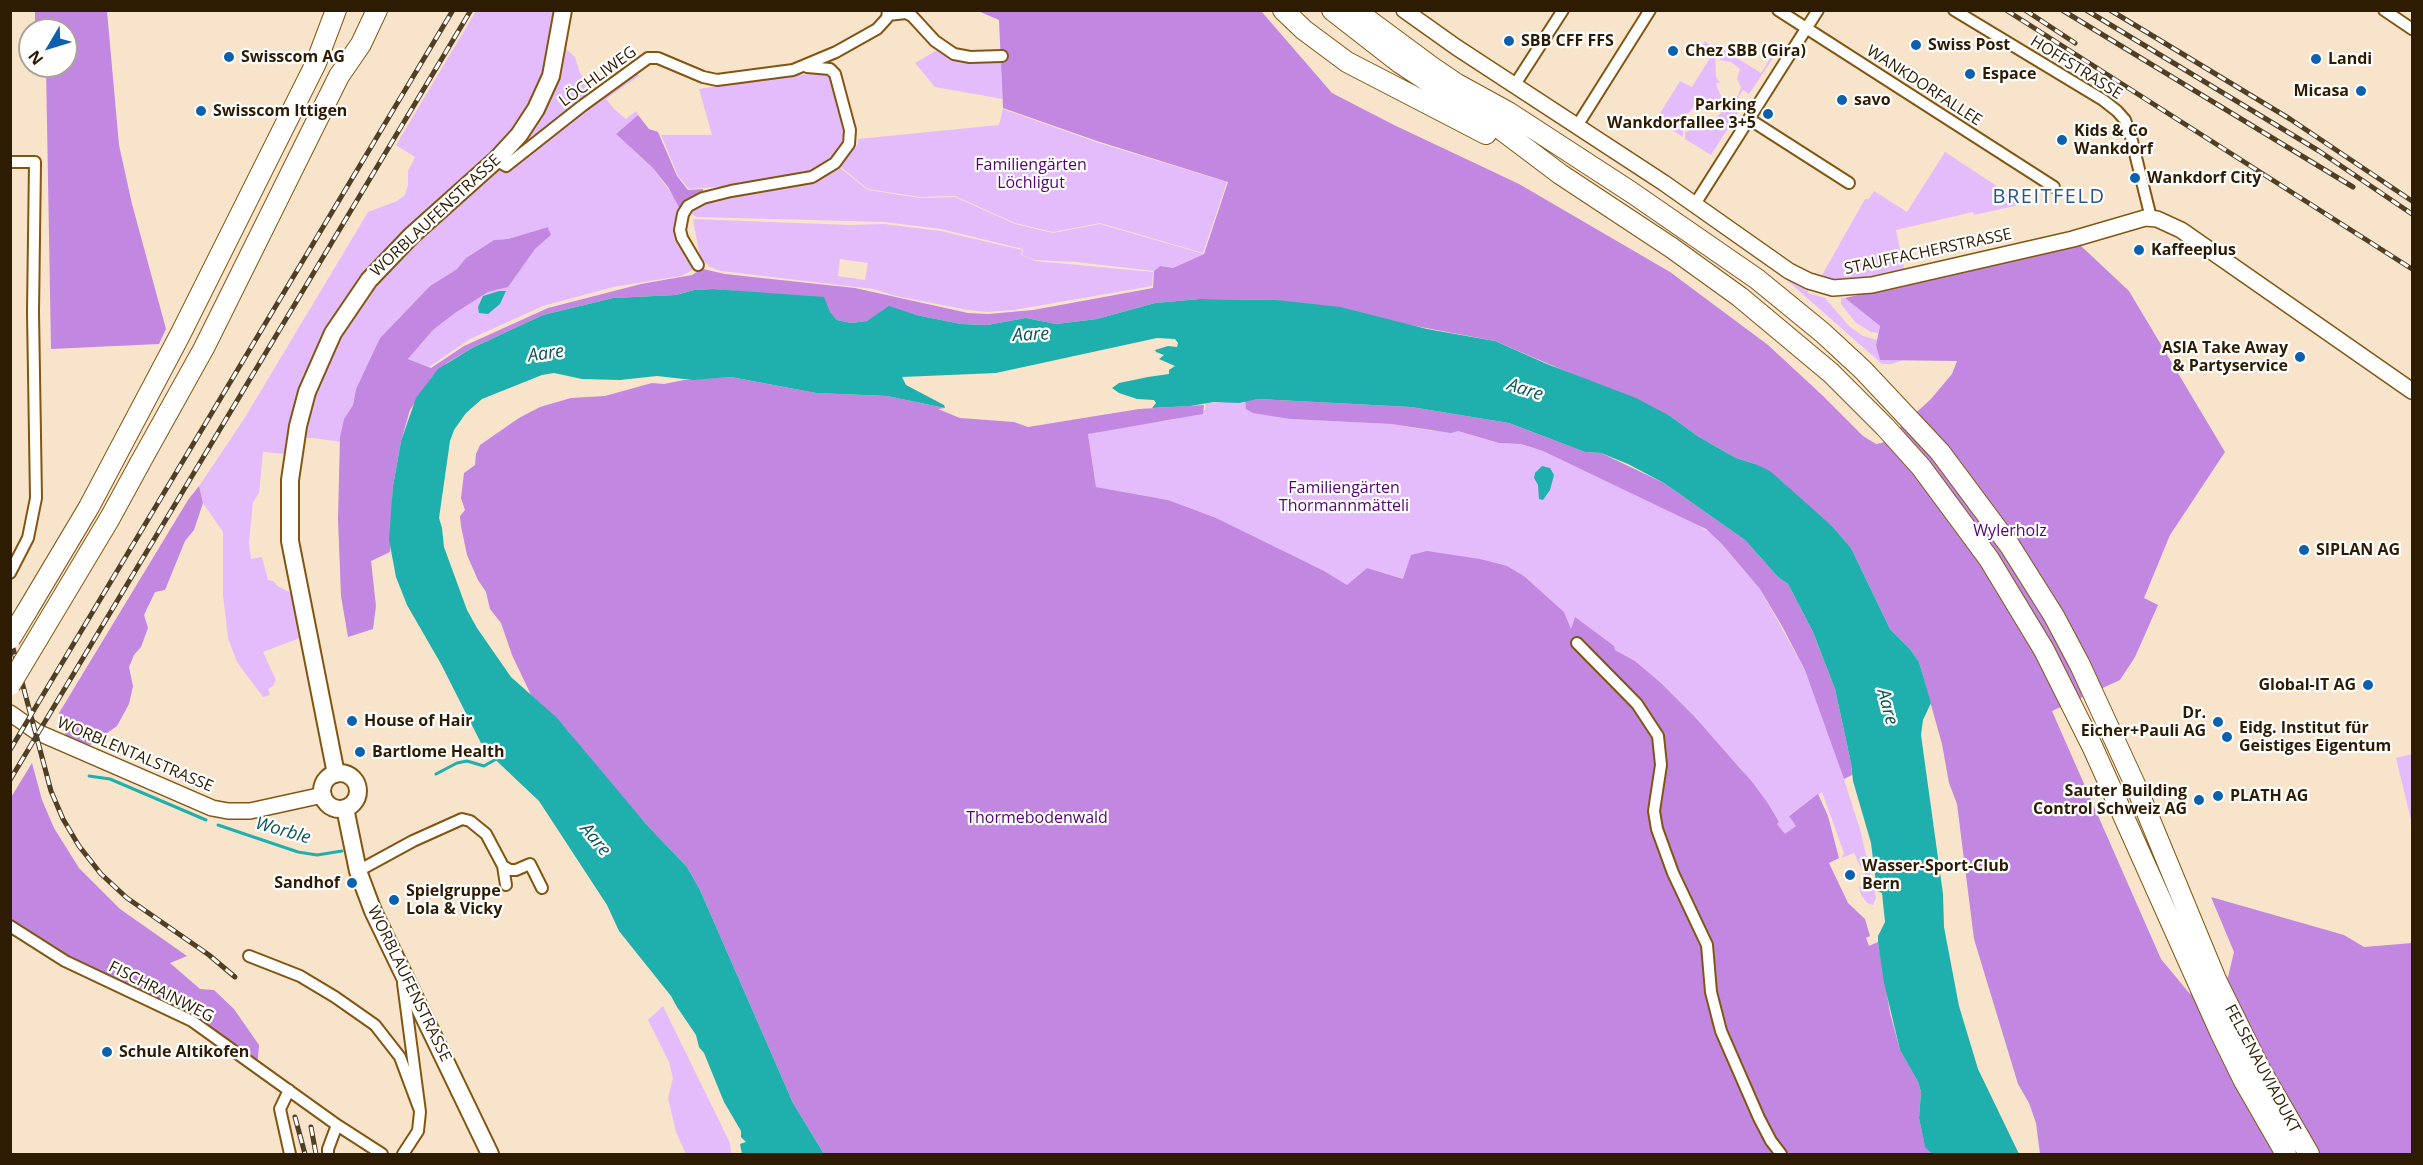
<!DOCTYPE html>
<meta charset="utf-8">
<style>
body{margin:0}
#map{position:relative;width:2423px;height:1165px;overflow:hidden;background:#f8e4cb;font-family:"Open Sans",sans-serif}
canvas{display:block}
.frame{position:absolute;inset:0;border:12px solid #2e1c02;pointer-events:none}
.north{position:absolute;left:18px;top:18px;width:60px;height:60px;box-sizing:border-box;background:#fff;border:2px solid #aba49a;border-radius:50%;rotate:232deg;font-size:16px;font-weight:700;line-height:24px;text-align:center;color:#2e1c02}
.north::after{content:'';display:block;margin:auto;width:21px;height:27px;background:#0b61ae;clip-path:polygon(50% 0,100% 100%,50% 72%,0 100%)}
</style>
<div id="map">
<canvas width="2423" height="1165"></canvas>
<div class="frame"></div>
<div class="north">N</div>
</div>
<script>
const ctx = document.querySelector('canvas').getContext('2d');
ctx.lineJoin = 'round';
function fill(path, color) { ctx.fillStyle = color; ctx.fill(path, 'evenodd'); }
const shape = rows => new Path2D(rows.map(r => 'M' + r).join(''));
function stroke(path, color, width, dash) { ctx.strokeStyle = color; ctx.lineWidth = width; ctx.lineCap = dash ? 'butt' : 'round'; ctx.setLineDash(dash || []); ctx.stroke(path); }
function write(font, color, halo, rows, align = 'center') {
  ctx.font = font + ' "Open Sans",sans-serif'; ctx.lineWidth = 4.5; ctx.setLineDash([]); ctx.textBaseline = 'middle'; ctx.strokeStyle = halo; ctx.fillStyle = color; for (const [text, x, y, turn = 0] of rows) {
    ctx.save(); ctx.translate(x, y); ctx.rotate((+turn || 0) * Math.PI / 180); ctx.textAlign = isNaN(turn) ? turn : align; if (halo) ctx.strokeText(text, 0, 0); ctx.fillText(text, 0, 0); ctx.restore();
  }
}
const green = shape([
 [476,11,558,11,550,57,539,89,514,132,364,277,286,454,263,452,259,493,253,502,249,543,251,559,262,557,268,580,273,581,279,587,291,593,300,638,263,652,276,680,273,686,268,689,270,695,263,697,237,662,228,638,223,595,223,532,203,503,199,486,244,419,368,212,397,201,405,195,408,185,408,171,415,157,396,145],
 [1705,41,1715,50,1716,77,1720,83,1716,83,1717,87,1723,100,1719,104,1711,99,1697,102,1689,113,1676,117,1683,131,1683,137,1656,120,1680,81,1692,87,1713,53,1702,46],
 [1715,44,1761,73,1773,54,1775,55,1749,94,1743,90,1738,98,1744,103,1711,155,1685,139,1685,132,1694,129,1697,121,1704,130,1708,128,1732,99,1738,96,1741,87,1737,79,1740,69,1731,62,1720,60,1719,52,1713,45],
 [566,49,575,57,580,73,596,95,636,68,639,76,606,99,614,109,626,119,636,111,638,115,616,134,653,168,684,211,680,222,695,269,681,276,613,287,543,306,470,339,429,367,408,359,433,330,455,313,488,292,508,286,535,249,551,235,548,227,508,239,494,240,466,258,457,269,430,286,380,338,356,389,353,405,344,419,340,442,314,438,296,438,349,308,508,150,555,59],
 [939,49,1001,59,1002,99,935,87,915,63],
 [824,73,832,78,842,108,845,136,843,136,842,142,843,146,834,160,802,177,752,184,689,189,678,176,661,135,712,135,699,89,774,77],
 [1003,109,1096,142,1227,182,1203,253,1100,223,1053,232,1015,223,955,196,920,197,868,189,837,164,852,146,855,148,858,144,858,139,999,125],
 [1945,152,2024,204,1974,215,1973,212,1896,230,1906,277,1817,284,1865,199,1869,199,1874,191,1907,212],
 [835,164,868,190,920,198,955,197,1015,224,1053,233,1100,224,1204,254,1173,268,1160,266,1154,271,1076,262,1035,260,1022,255,1023,249,941,229,884,222,697,217,686,211,696,202,795,181],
 [1635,171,1790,280,1808,289,1808,293,1825,298,1849,326,1863,336,1877,340,1876,345,1880,360,1903,360,1892,364,1882,364,1789,282,1711,224,1634,173],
 [693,219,849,225,884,224,941,231,1022,250,1021,255,1036,261,1153,272,1152,286,1014,310,987,312,968,310,896,296,873,289,721,271,710,267,700,257],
 [840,259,868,263,865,280,838,276],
 [1841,298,1845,298,1880,326,1878,333,1871,332,1856,323,1841,304],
 [1245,401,1245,406,1290,419,1391,424,1434,431,1458,431,1499,443,1521,444,1543,451,1693,522,1714,535,1760,589,1805,670,1820,706,1860,829,1876,898,1873,905,1867,903,1861,895,1859,887,1868,882,1854,853,1842,858,1844,853,1822,792,1789,815,1796,826,1785,835,1777,824,1779,822,1741,769,1695,717,1661,683,1635,661,1615,650,1575,617,1571,630,1564,612,1524,576,1507,566,1403,579,1367,568,1347,585,1324,571,1168,500,1096,487,1088,434,1111,429,1176,419,1205,410,1206,403],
 [2412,754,2412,824,2396,758],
 [663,1006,730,1143,731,1154,686,1154,676,1132,668,1098,673,1078,669,1062,648,1020]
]);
const forest = shape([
 [35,11,107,11,119,145,132,204,166,329,159,344,51,349,46,66,66,66,66,30,38,30,35,23],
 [978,11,1261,11,1332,93,1394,125,1519,184,1670,272,1768,345,1822,395,1863,436,1876,444,1882,443,1894,433,1931,399,1952,374,1957,361,1880,360,1876,345,1880,326,1845,298,2080,245,2129,291,2225,452,2170,535,2144,598,2158,605,2135,657,2120,680,2052,711,2161,959,2190,994,2228,977,2234,952,2211,897,2344,935,2364,947,2412,943,2412,1154,2040,1154,2036,1123,2029,1103,2018,1084,1974,939,1957,804,1949,783,1942,744,1919,662,1910,649,1890,629,1851,548,1833,527,1755,464,1736,458,1699,437,1670,416,1495,341,1277,300,1200,299,1155,303,1097,319,1056,324,1026,318,987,325,961,324,906,313,883,312,867,321,851,323,837,320,830,312,793,296,713,289,694,290,676,295,613,298,543,315,472,348,447,363,431,378,410,410,401,441,393,486,390,552,371,561,376,606,373,629,348,637,341,596,338,519,340,437,344,419,353,405,356,389,380,338,430,286,457,269,466,258,494,240,508,239,548,227,551,235,535,249,508,287,488,292,455,313,433,330,408,359,431,368,464,346,548,308,641,284,692,275,697,272,698,265,703,269,725,274,855,288,968,313,988,314,1033,310,1153,288,1154,271,1160,266,1173,268,1204,254,1228,182,1097,141,1003,108,999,20],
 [638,115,649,129,658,132,677,176,688,190,703,189,703,198,684,211,680,209,668,187,653,168,616,134],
 [731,377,816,393,887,396,945,408,938,409,960,418,1014,422,1028,427,1139,409,1204,405,1203,414,1088,434,1096,487,1168,500,1216,518,1324,571,1347,585,1367,568,1403,579,1411,555,1427,551,1480,559,1507,566,1524,576,1564,612,1571,629,1575,617,1614,646,1615,650,1635,661,1661,683,1695,717,1753,783,1767,802,1779,822,1777,824,1785,834,1796,826,1789,816,1818,794,1828,816,1839,858,1829,863,1848,903,1865,919,1870,936,1866,938,1869,946,1878,942,1890,1013,1900,1050,1918,1082,1921,1092,1919,1118,1925,1146,1932,1154,824,1154,793,1103,700,890,687,867,646,824,584,753,569,732,532,697,512,655,501,623,490,609,486,592,478,580,467,555,461,526,460,516,465,510,461,498,464,473,475,465,476,454,480,445,519,418,540,407,571,398,605,396,652,383,664,384,684,380],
 [1258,399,1411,407,1509,423,1585,452,1601,453,1664,483,1745,540,1778,577,1788,584,1813,632,1835,689,1851,763,1852,775,1844,779,1805,670,1782,626,1760,589,1721,543,1706,529,1543,451,1521,444,1499,443,1458,431,1451,433,1391,424,1290,419,1253,413,1246,409,1245,401],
 [199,486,203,503,194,530,185,541,165,590,155,592,144,615,148,628,141,647,134,655,129,667,133,686,129,704,117,726,90,745,67,737,61,726,59,713,188,500],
 [32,763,42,800,54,828,79,868,120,909,187,956,170,963,200,989,214,990,234,1009,259,1045,258,1058,255,1065,192,1021,119,985,11,926,10,799]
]);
const water = shape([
 [713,289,824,297,830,312,837,320,851,323,867,321,889,306,916,315,961,324,987,325,1026,318,1056,324,1097,319,1155,303,1200,299,1277,300,1340,307,1427,329,1495,341,1547,364,1636,398,1670,416,1699,437,1736,458,1755,464,1770,471,1833,527,1851,548,1890,629,1910,649,1919,662,1931,703,1923,720,1921,735,1943,894,1944,927,1959,1006,1978,1069,2019,1154,1932,1154,1925,1147,1919,1118,1921,1092,1918,1082,1900,1050,1884,983,1878,942,1878,936,1885,922,1882,893,1877,891,1871,843,1853,781,1851,763,1835,689,1813,632,1788,584,1778,577,1745,540,1664,483,1628,464,1601,453,1585,452,1509,423,1411,407,1258,399,1239,403,1214,402,1190,406,1152,408,1156,403,1154,400,1137,399,1119,393,1112,388,1119,383,1148,377,1169,374,1169,370,1175,366,1159,359,1164,355,1156,352,1155,350,1168,346,1177,347,1178,343,1175,339,1157,338,996,373,902,377,906,385,944,405,945,408,887,396,816,393,731,377,693,380,657,376,620,380,582,379,554,373,542,375,482,399,466,413,454,430,450,441,439,518,442,528,444,547,467,610,477,628,511,677,557,718,646,824,687,867,700,890,793,1103,824,1154,742,1154,740,1144,746,1142,741,1137,741,1131,724,1102,704,1053,699,1047,696,1035,677,1007,671,996,619,931,607,905,539,801,484,749,441,664,407,605,396,577,389,540,393,486,401,441,416,398,438,369,472,348,543,315,613,298,676,295,694,290],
 [499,291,506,291,500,304,488,314,479,313,478,307,483,296],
 [1542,466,1550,468,1554,475,1550,490,1543,500,1539,499,1538,485,1534,478,1535,473]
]);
const stream = shape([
 [436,774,457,763,467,761,484,766,498,758],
 [89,776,110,779,206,820],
 [218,825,298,852,317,855,342,851]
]);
const street = shape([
 [1778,10,2054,187],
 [1954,10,2103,100,2117,111,2125,120,2131,137,2151,218],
 [2384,10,2412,29],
 [888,15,906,13,912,16,935,41,954,54,970,57,1002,56],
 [1514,86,1563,10],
 [1749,119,1849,183],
 [1577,126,1650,10],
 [496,160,506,166,582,106,648,58,658,58,703,77,717,80,793,70,836,52,877,29,887,18,888,10],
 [10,162,35,162,33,312,36,498,28,538,10,573],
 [1695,204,1818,10],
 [698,265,682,238,680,230,683,214,688,206,703,198,731,191,812,177,835,163,849,144,850,130,835,74,830,69,807,67],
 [1577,643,1637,704,1658,736,1661,765,1654,811,1657,829,1673,873,1707,945,1711,992,1721,1031,1759,1118,1771,1141,1781,1154],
 [503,866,506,885],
 [358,871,413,841,462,819,470,821,486,834,503,866,510,870,516,870,530,864,542,888],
 [10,926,65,961,192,1021,337,1125,382,1154],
 [249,956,300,976,335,997,375,1025,400,1057,419,1108],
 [403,983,420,1112,418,1131,403,1154],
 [289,1090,280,1109,290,1154],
 [328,1154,328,1149,337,1125]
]);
const secondary = shape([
 [1404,10,1456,47,1664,183,1789,271,1809,281,1833,288,1872,285,2073,239,2145,218,2157,219,2181,230,2412,391],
 [10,713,37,732,212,808,228,811,250,811,323,795]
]);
const primary = shape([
 '322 791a18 18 0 1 1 36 0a18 18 0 1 1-36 0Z',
 [336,774,290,541,290,480,298,426,307,392,333,333,369,280,411,236,496,160,519,135,536,109,551,76,563,10],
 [345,808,358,871,373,911,490,1154]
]);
const highway = shape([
 [1283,10,1304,30,1347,62,1486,134],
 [1332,10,1400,63,1503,131,1560,174,1672,248,1740,297,1831,373,1885,427,1921,467,1989,559,2044,650,2093,748,2220,1032,2244,1081,2286,1154],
 [1355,10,1432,67,1457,84,1508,112,1631,192,1757,279,1823,333,1863,370,1940,452,2010,546,2054,616,2080,665,2138,791,2217,982,2261,1071,2309,1154],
 [140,463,204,348,339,76,361,44,377,10],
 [27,611,89,507,180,335,316,63,336,10]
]);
const rail = shape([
 [2006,10,2412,269],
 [2025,10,2075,43],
 [2062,10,2353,187],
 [2086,10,2319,151,2412,214],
 [2110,10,2290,119,2412,201],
 [10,637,51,791,63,819,79,846,101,874,127,898,209,955,235,977],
 [10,750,453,10],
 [10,780,471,10],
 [295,1117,305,1154],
 [311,1127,316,1154]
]);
const highwayBridge = shape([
 [10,639,27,611],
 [10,685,110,518,140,463]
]);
const markers = [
 [1509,41,6,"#0b61ae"],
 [1916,45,6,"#0b61ae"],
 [1673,51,6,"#0b61ae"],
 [229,57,6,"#0b61ae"],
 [2316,59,6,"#0b61ae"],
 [1970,74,6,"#0b61ae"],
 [2361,91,6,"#0b61ae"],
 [1842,100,6,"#0b61ae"],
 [201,111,6,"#0b61ae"],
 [1768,114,6,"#0b61ae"],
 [2062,140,6,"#0b61ae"],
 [2135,178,6,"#0b61ae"],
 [2139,250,6,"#0b61ae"],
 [2300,357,6,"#0b61ae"],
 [2304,550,6,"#0b61ae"],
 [2368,685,6,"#0b61ae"],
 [352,721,6,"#0b61ae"],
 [2218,722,6,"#0b61ae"],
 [2227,737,6,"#0b61ae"],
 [360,752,6,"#0b61ae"],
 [2218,796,6,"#0b61ae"],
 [2199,800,6,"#0b61ae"],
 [1850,875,6,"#0b61ae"],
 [352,883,6,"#0b61ae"],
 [394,900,6,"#0b61ae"],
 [107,1052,6,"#0b61ae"]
];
const poiNames = [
 ["SBB CFF FFS",1521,41],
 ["Swiss Post",1928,45],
 ["Chez SBB (Gira)",1685,51],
 ["Swisscom AG",241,57],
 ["Landi",2328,59],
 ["Espace",1982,74],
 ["Micasa",2349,91,"right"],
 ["savo",1854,100],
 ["Parking",1756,105,"right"],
 ["Wankdorfallee 3+5",1756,123,"right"],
 ["Swisscom Ittigen",213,111],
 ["Kids & Co",2074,131],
 ["Wankdorf",2074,149],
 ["Wankdorf City",2147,178],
 ["Kaffeeplus",2151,250],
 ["ASIA Take Away",2288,348,"right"],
 ["& Partyservice",2288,366,"right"],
 ["SIPLAN AG",2316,550],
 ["Global-IT AG",2356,685,"right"],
 ["Dr.",2206,713,"right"],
 ["Eicher+Pauli AG",2206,731,"right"],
 ["House of Hair",364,721],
 ["Eidg. Institut für",2239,728],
 ["Geistiges Eigentum",2239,746],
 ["Bartlome Health",372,752],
 ["Sauter Building",2187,791,"right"],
 ["Control Schweiz AG",2187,809,"right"],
 ["PLATH AG",2230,796],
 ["Wasser-Sport-Club",1862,866],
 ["Bern",1862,884],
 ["Sandhof",340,883,"right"],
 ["Spielgruppe",406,891],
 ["Lola & Vicky",406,909],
 ["Schule Altikofen",119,1052]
];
const streetNames = [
 ["HOFFSTRASSE",2076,68,32],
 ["LÖCHLIWEG",598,77,-36],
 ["WANKDORFALLEE",1924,86,33],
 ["WORBLAUFENSTRASSE",436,216,-43],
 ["STAUFFACHERSTRASSE",1928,252,-12],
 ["WORBLENTALSTRASSE",135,755,23],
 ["WORBLAUFENSTRASSE",409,984,64],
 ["FISCHRAINWEG",161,992,27],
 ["FELSENAUVIADUKT",2262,1069,62]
];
const parkNames = [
 ["Familiengärten",1031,165],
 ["Löchligut",1031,183],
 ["Familiengärten",1344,488],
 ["Thormannmätteli",1344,506],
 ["Wylerholz",2010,531],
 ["Thormebodenwald",1037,818]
];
const waterNames = [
 ["Aare",1031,335,-3],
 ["Aare",546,354,-8],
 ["Aare",1525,390,18],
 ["Aare",1887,707,75],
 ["Worble",283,831,16],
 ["Aare",595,840,50]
];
const quarterNames = [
 ["BREITFELD",2049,197]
];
fill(green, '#e4bcfb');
fill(forest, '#c187e1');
fill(water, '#1fafac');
stroke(stream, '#1fafac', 3);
stroke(street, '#825610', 14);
stroke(secondary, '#825610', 18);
stroke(primary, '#825610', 20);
stroke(highway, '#825610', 22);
stroke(street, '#fff', 10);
stroke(secondary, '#fff', 15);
stroke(primary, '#fff', 16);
stroke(highway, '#fff', 20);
stroke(rail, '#513f25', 5);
stroke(rail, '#fff', 3, [9]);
stroke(highwayBridge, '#825610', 22, []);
stroke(highwayBridge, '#fff', 20);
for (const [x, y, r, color] of markers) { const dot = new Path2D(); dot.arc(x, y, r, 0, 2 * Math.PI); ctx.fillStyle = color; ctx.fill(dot); stroke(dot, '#fff', 2); }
write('bold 16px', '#2e1c02', '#fff', poiNames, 'left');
write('16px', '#2e1c02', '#fff', streetNames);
write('16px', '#560275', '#fff', parkNames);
write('italic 18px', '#055553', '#fff', waterNames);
ctx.letterSpacing = '1.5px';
write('20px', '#27578b', '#fff', quarterNames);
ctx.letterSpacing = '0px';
</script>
